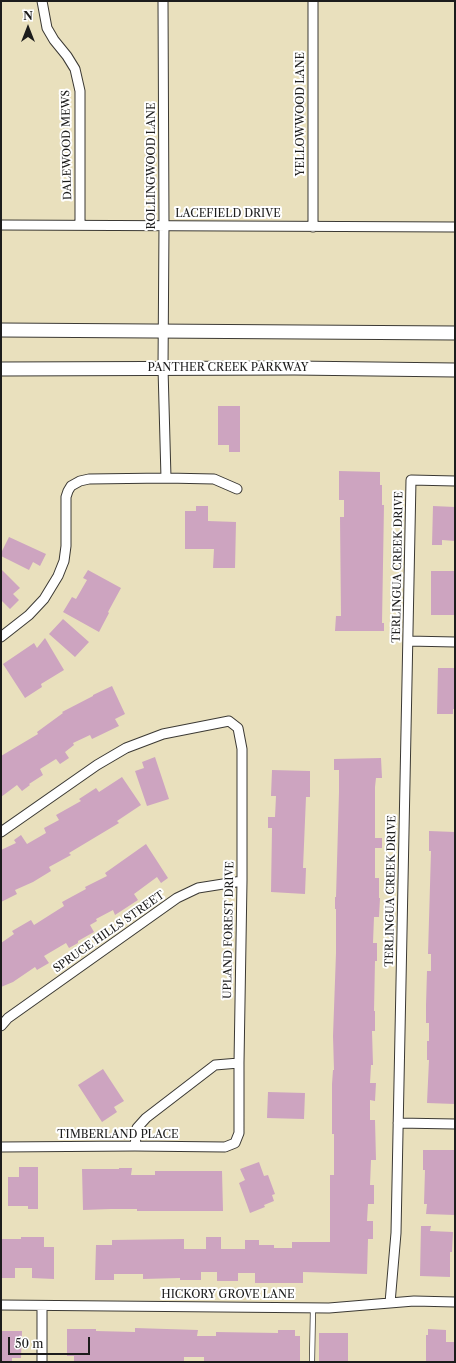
<!DOCTYPE html>
<style>
body{margin:0}
#map{position:relative;width:456px;height:1363px;overflow:hidden;background:#e9e0bd;font-family:"Libre Caslon Text",serif}
canvas{display:block}
.frame{position:absolute;inset:0;border:2px solid #1c1c1c;pointer-events:none}
.north{position:absolute;left:8px;top:8px;width:40px;height:40px;-webkit-text-stroke:3px #fff;paint-order:stroke;rotate:0deg;font-size:11px;font-weight:700;line-height:16px;text-align:center;color:#1c1c1c}
.north::after{content:'';display:block;margin:auto;width:14px;height:18px;background:#1c1c1c;clip-path:polygon(50% 0,100% 100%,50% 72%,0 100%)}
.scale{position:absolute;left:8px;top:1337px;width:82px;height:18px;box-sizing:border-box;border:2px solid #1c1c1c;border-top:0;padding-left:5px;font-size:12px;line-height:14px;white-space:nowrap;color:#1c1c1c;-webkit-text-stroke:3px #fff;paint-order:stroke}
</style>
<div id="map">
<canvas width="456" height="1363"></canvas>
<div class="frame"></div>
<div class="north">N</div>
<div class="scale">50 m</div>
</div>
<script>
const ctx = document.querySelector('canvas').getContext('2d');
ctx.lineJoin = 'round';
function fill(path, color) { ctx.fillStyle = color; ctx.fill(path, 'evenodd'); }
const shape = rows => new Path2D(rows.map(r => 'M' + r).join(''));
function stroke(path, color, width, dash) { ctx.strokeStyle = color; ctx.lineWidth = width; ctx.lineCap = dash ? 'butt' : 'round'; ctx.setLineDash(dash || []); ctx.stroke(path); }
function write(font, color, halo, rows, align = 'center') {
  ctx.font = font + ' "Libre Caslon Text",serif'; ctx.lineWidth = 4; ctx.setLineDash([]); ctx.textBaseline = 'middle'; ctx.strokeStyle = halo; ctx.fillStyle = color; for (const [text, x, y, turn = 0] of rows) {
    ctx.save(); ctx.translate(x, y); ctx.rotate((+turn || 0) * Math.PI / 180); ctx.textAlign = isNaN(turn) ? turn : align; if (halo) ctx.strokeText(text, 0, 0); ctx.fillText(text, 0, 0); ctx.restore();
  }
}
const building = shape([
 [218,406,240,406,240,452,229,452,229,445,218,445],
 [339,471,380,472,380,485,382,485,382,505,384,505,382,623,384,623,384,631,335,631,336,616,341,616,340,517,344,517,344,500,339,500],
 [196,506,208,506,208,521,236,522,235,568,213,568,214,549,185,549,185,511,196,511],
 [433,506,455,507,455,541,442,540,442,545,432,545],
 [9,537,46,554,40,566,33,562,29,570,1,556,1,553],
 [1,569,20,588,13,594,19,600,10,609,1,600],
 [88,570,121,588,108,612,109,613,99,632,63,612,72,597,76,599,87,580,83,578],
 [431,571,455,571,455,615,431,615],
 [63,619,89,642,75,657,49,634],
 [45,638,64,670,41,684,42,687,25,698,3,664,34,643,37,648],
 [438,668,455,668,455,709,453,709,453,714,437,714],
 [112,686,125,714,115,719,119,726,92,739,90,735,73,743,74,745,65,752,69,758,60,764,56,759,40,769,43,775,29,784,30,785,22,791,17,785,1,797,1,756,38,734,37,732,63,713,62,712,93,696,93,695],
 [155,757,169,799,147,806,135,771,144,768,142,762],
 [381,758,382,778,376,778,375,787,375,838,382,838,382,848,375,848,375,878,379,878,379,898,380,898,379,917,374,917,373,943,377,943,377,961,375,961,374,1011,375,1011,375,1031,372,1031,373,1065,371,1065,370,1083,376,1083,375,1101,370,1100,370,1120,375,1120,376,1160,371,1160,370,1185,374,1185,374,1204,368,1204,367,1221,373,1221,373,1239,368,1239,367,1274,303,1272,303,1283,255,1283,255,1273,238,1273,238,1281,217,1281,217,1272,201,1272,201,1280,180,1280,180,1278,143,1279,143,1274,114,1274,114,1280,95,1280,96,1245,112,1245,112,1240,184,1239,184,1249,206,1249,206,1237,221,1237,221,1249,245,1249,245,1240,259,1240,259,1245,274,1245,274,1248,292,1248,292,1242,330,1242,330,1175,334,1175,334,1134,332,1134,332,1084,333,1070,334,1070,333,1036,336,953,336,909,335,909,335,897,336,897,339,792,339,770,334,770,334,759],
 [272,770,310,771,310,797,306,797,303,868,306,868,305,894,271,892,272,828,268,828,268,817,275,817,276,796,271,796],
 [122,777,141,805,117,821,119,823,69,853,71,855,49,867,51,871,33,882,15,890,17,894,1,902,1,850,16,843,14,840,21,835,27,844,46,833,44,828,59,820,56,815,81,801,79,799,96,788,99,792],
 [429,831,455,832,455,1104,427,1103,429,1060,427,1060,427,1041,429,1041,429,1023,426,1023,426,1005,427,971,431,971,431,954,428,954,431,851,429,851],
 [146,844,168,878,161,883,157,877,134,894,138,900,115,915,113,910,96,919,97,921,90,925,94,932,78,941,78,943,69,948,66,943,44,956,49,963,37,970,35,967,13,982,1,987,1,943,14,934,12,931,31,920,34,925,64,906,62,902,86,889,85,887,107,876,105,873],
 [103,1069,124,1101,114,1107,117,1112,102,1122,78,1085],
 [268,1092,305,1093,304,1119,267,1118],
 [423,1150,455,1150,455,1215,426,1214,427,1204,424,1204,425,1170,423,1170],
 [259,1162,264,1176,268,1175,275,1194,272,1195,274,1201,264,1205,265,1207,250,1213,239,1183,245,1180,240,1169],
 [19,1167,38,1167,38,1209,28,1209,28,1206,8,1206,8,1177,19,1177],
 [119,1168,132,1168,131,1175,155,1175,155,1171,222,1171,223,1211,137,1211,137,1209,111,1209,83,1210,82,1169,119,1169],
 [421,1226,431,1226,430,1231,453,1232,452,1252,450,1252,450,1277,420,1276],
 [21,1237,44,1237,44,1247,54,1247,54,1279,32,1278,32,1268,15,1268,15,1278,1,1278,1,1239,21,1239],
 [135,1328,198,1330,197,1336,216,1336,216,1332,278,1333,278,1330,295,1330,295,1336,300,1336,300,1362,204,1362,204,1357,184,1357,184,1362,74,1362,74,1356,67,1356,67,1329,96,1329,96,1331,135,1332],
 [428,1329,446,1330,446,1342,455,1342,455,1362,426,1362,426,1335,428,1335],
 [1,1331,22,1331,21,1358,12,1358,12,1362,1,1362],
 [319,1333,348,1333,348,1361,319,1362]
]);
const lane = shape([
 [312,1362,313,1308]
]);
const street = shape([
 [42,1,47,28,54,40,67,56,75,69,80,91,80,225],
 [163,1,164,226,163,368,166,478],
 [313,1,313,227],
 [1,225,455,227],
 [1,637,29,615,44,599,58,576,64,561,66,546,66,497,68,491,71,486,80,481,89,479,166,478,214,479,237,489],
 [408,641,455,642],
 [1,832,97,765,126,748,163,734,229,721,238,728,242,749,242,881,239,1063,239,1133,235,1143,225,1147,135,1146,1,1147],
 [1,1026,8,1018,177,898,198,888,242,881],
 [398,1123,455,1124],
 [135,1146,137,1128,146,1118,215,1065,239,1063],
 [390,1303,396,1233,411,480,455,481],
 [1,1305,329,1308,414,1301,455,1302],
 [42,1362,42,1306]
]);
const secondary = shape([
 [1,330,455,333],
 [1,369,294,368,455,370]
]);
const streetNames = [
 ["YELLOWWOOD LANE",301,114,-90],
 ["DALEWOOD MEWS",67,145,-91],
 ["ROLLINGWOOD LANE",152,166,-90],
 ["LACEFIELD DRIVE",228,214],
 ["PANTHER CREEK PARKWAY",228,368],
 ["TERLINGUA CREEK DRIVE",398,567,-89],
 ["TERLINGUA CREEK DRIVE",391,891,-89],
 ["UPLAND FOREST DRIVE",229,930,-89],
 ["SPRUCE HILLS STREET",109,932,-35],
 ["TIMBERLAND PLACE",118,1135],
 ["HICKORY GROVE LANE",228,1295]
];
fill(building, '#cda4c0');
stroke(lane, '#3b3934', 6);
stroke(street, '#3b3934', 11);
stroke(secondary, '#3b3934', 15);
stroke(lane, '#fff', 4.5);
stroke(street, '#fff', 9);
stroke(secondary, '#fff', 13);
write('11px', '#1c1c1c', '#fff', streetNames);
</script>
